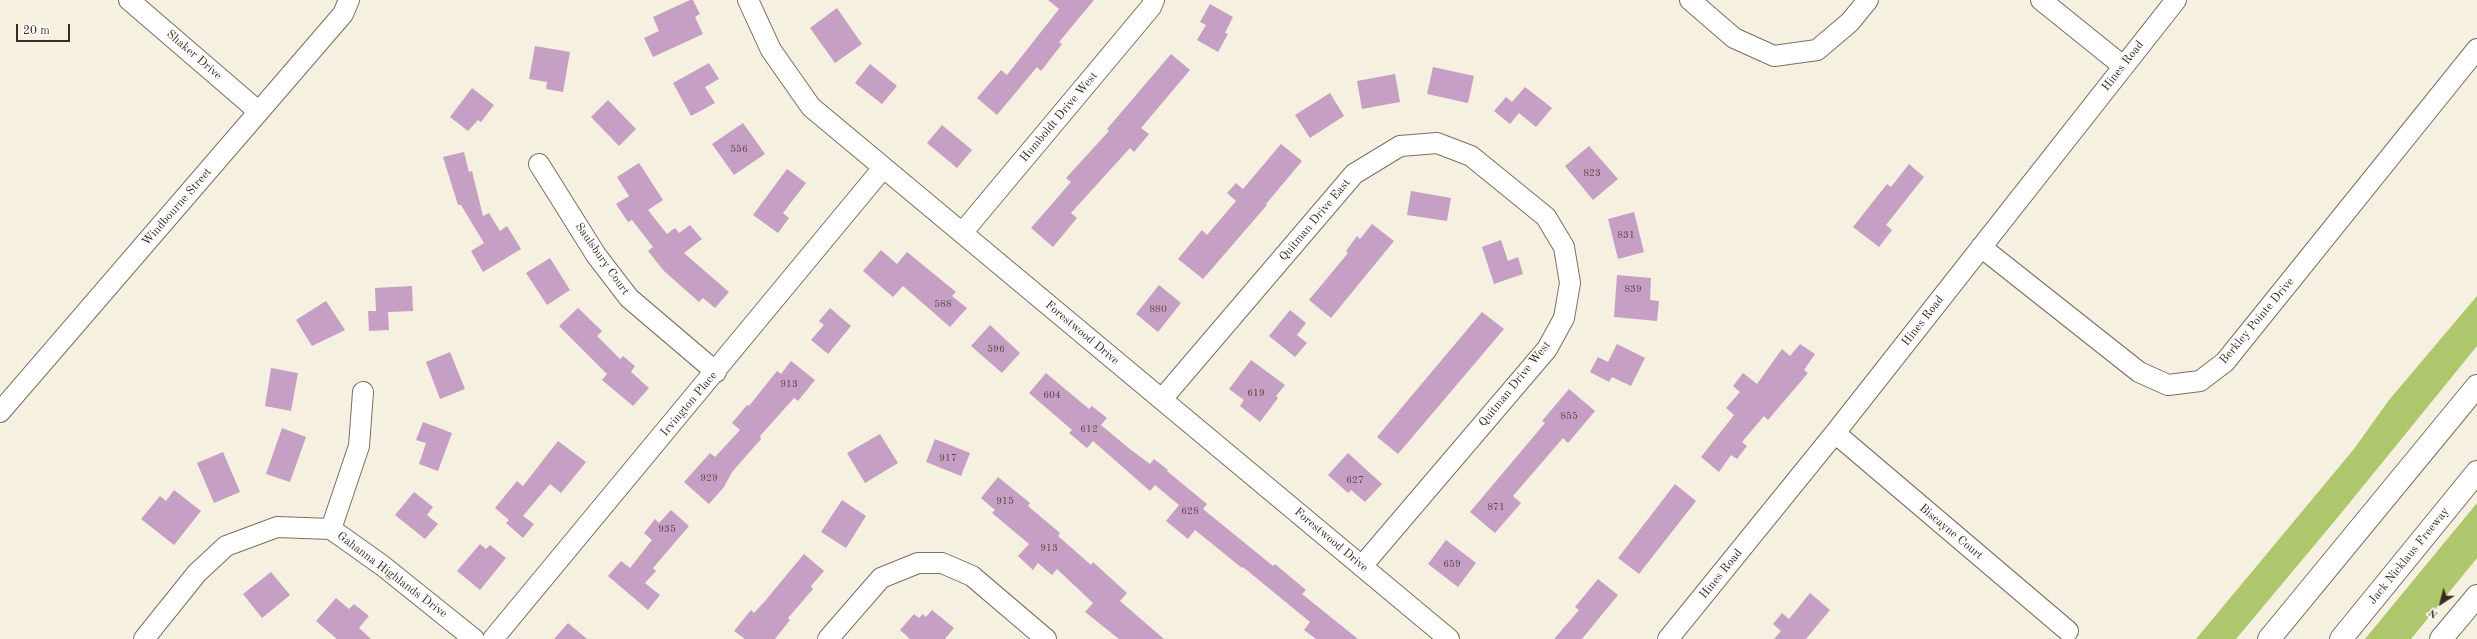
<!DOCTYPE html>
<style>
body{margin:0}
#map{position:relative;width:2477px;height:639px;overflow:hidden;background:#f5f0df;font-family:"Old Standard TT",serif}
canvas{display:block}
.north{position:absolute;left:2421px;top:583px;width:40px;height:40px;-webkit-text-stroke:3px #fff;paint-order:stroke;rotate:216deg;font-size:11px;font-weight:700;line-height:16px;text-align:center;color:#3b2a1e}
.north::after{content:'';display:block;margin:auto;width:14px;height:18px;background:#3b2a1e;clip-path:polygon(50% 0,100% 100%,50% 72%,0 100%)}
.scale{position:absolute;left:16px;top:24px;width:54px;height:18px;box-sizing:border-box;border:2px solid #3b2a1e;border-top:0;padding-left:5px;font-size:12px;line-height:14px;white-space:nowrap;color:#3b2a1e;-webkit-text-stroke:3px #fff;paint-order:stroke}
</style>
<div id="map">
<canvas width="2477" height="639"></canvas>
<div class="north">N</div>
<div class="scale">20 m</div>
</div>
<script>
const ctx = document.querySelector('canvas').getContext('2d');
ctx.lineJoin = 'round';
function fill(path, color) { ctx.fillStyle = color; ctx.fill(path, 'evenodd'); }
const shape = rows => new Path2D(rows.map(r => 'M' + r).join(''));
function stroke(path, color, width, dash) { ctx.strokeStyle = color; ctx.lineWidth = width; ctx.lineCap = dash ? 'butt' : 'round'; ctx.setLineDash(dash || []); ctx.stroke(path); }
function write(font, color, halo, rows, align = 'center') {
  ctx.font = font + ' "Old Standard TT",serif'; ctx.lineWidth = 4; ctx.setLineDash([]); ctx.textBaseline = 'middle'; ctx.strokeStyle = halo; ctx.fillStyle = color; for (const [text, x, y, turn = 0] of rows) {
    ctx.save(); ctx.translate(x, y); ctx.rotate((+turn || 0) * Math.PI / 180); ctx.textAlign = isNaN(turn) ? turn : align; if (halo) ctx.strokeText(text, 0, 0); ctx.fillText(text, 0, 0); ctx.restore();
  }
}
const green = shape([
 [2477,296,2477,346,2338,517,2236,639,2196,639,2354,449,2389,400],
 [2477,503,2477,558,2411,639,2365,639]
]);
const building = shape([
 [690,0,693,0,700,14,695,17,703,34,653,57,644,38,659,31,653,17],
 [1048,0,1094,0,1059,42,1062,44,1041,71,1037,67,997,115,977,98,1001,70,1007,75,1059,9],
 [1210,4,1233,17,1225,33,1228,34,1218,52,1197,40,1206,25,1200,22],
 [837,8,862,44,835,63,810,28],
 [535,46,570,52,563,92,546,89,547,82,529,79],
 [1171,54,1190,70,1141,128,1149,134,1134,152,1130,148,1071,213,1077,218,1053,247,1031,228,1071,182,1066,178,1109,131,1107,129],
 [709,63,719,79,705,87,715,103,691,116,673,83],
 [870,64,897,86,882,104,855,83],
 [1433,67,1474,76,1468,103,1427,94],
 [1395,74,1400,102,1362,109,1357,81],
 [1525,87,1552,108,1536,127,1519,113,1510,124,1494,111,1506,97,1512,102],
 [472,88,494,105,481,122,478,120,468,131,450,117],
 [1330,93,1344,116,1310,138,1295,115],
 [608,100,636,129,619,146,591,117],
 [743,123,765,154,734,175,712,144],
 [942,125,972,150,957,168,927,143],
 [1281,144,1302,161,1266,204,1267,205,1203,279,1178,259,1202,230,1207,235,1236,201,1227,193,1236,183,1243,189],
 [1589,146,1618,179,1593,200,1565,166],
 [464,152,469,172,472,171,483,216,489,213,500,231,507,226,521,249,483,272,471,251,484,243,461,205,458,205,443,157],
 [639,163,663,200,648,210,667,234,675,228,679,233,690,225,702,239,684,253,729,292,715,308,703,298,699,302,664,271,648,251,653,247,632,220,628,222,616,204,629,196,617,177],
 [1909,164,1924,177,1886,225,1892,230,1879,247,1853,227,1887,184,1891,187],
 [787,169,806,183,783,213,789,218,778,233,753,215],
 [1411,191,1451,198,1447,221,1407,215],
 [1634,212,1644,252,1618,259,1608,219],
 [1372,224,1394,241,1331,318,1309,300,1348,253,1346,251,1357,236,1360,239],
 [1501,240,1508,261,1518,257,1523,274,1494,284,1482,247],
 [881,250,897,264,907,252,956,292,952,296,967,308,950,327,903,286,893,297,863,271],
 [550,258,570,290,547,305,526,273],
 [1617,275,1651,278,1650,300,1659,301,1657,321,1614,317],
 [1159,285,1181,303,1158,332,1136,314],
 [412,286,413,311,388,312,389,330,369,331,368,311,376,311,375,288],
 [326,301,345,330,312,346,296,320],
 [578,308,602,331,597,336,620,359,623,356,635,366,631,372,649,388,633,406,602,380,607,374,559,326],
 [830,308,851,326,828,354,811,340,824,325,819,321],
 [1290,310,1306,323,1297,335,1307,343,1295,357,1269,336],
 [1482,312,1504,329,1398,454,1377,437],
 [990,325,1020,353,1002,373,971,346],
 [1617,344,1645,358,1631,386,1612,377,1609,382,1590,372,1598,357,1608,362],
 [1800,344,1815,354,1804,370,1808,373,1768,420,1764,416,1742,442,1747,446,1737,459,1731,455,1719,472,1701,457,1734,415,1726,408,1740,392,1733,386,1743,373,1757,384,1782,349,1790,356],
 [450,352,465,389,440,399,426,362],
 [1251,360,1285,385,1276,396,1278,398,1260,422,1240,406,1244,400,1229,389],
 [791,361,815,380,798,401,794,398,760,436,761,439,732,472,724,487,709,504,684,482,710,453,715,457,740,430,732,423,747,405,749,406,777,371,781,374],
 [271,368,298,373,291,411,265,406],
 [1046,373,1089,409,1092,406,1107,418,1101,425,1131,450,1150,464,1154,459,1168,470,1167,471,1207,504,1203,509,1273,566,1275,564,1306,590,1302,594,1358,639,1316,639,1304,630,1310,622,1243,567,1242,568,1195,530,1188,539,1166,521,1179,505,1155,485,1150,491,1093,441,1087,448,1069,433,1072,430,1029,393],
 [1569,389,1595,411,1568,443,1563,438,1513,496,1521,503,1495,533,1470,512,1545,423,1542,421],
 [423,422,452,433,438,471,419,464,426,443,416,440],
 [282,428,306,437,290,482,266,474],
 [880,434,898,463,865,483,847,453],
 [935,439,970,453,961,476,926,462],
 [558,441,586,462,561,493,550,484,523,516,534,524,523,538,506,523,509,520,495,508,517,481,523,486],
 [223,452,240,492,214,503,197,463],
 [1348,453,1382,484,1365,502,1351,490,1348,493,1328,475],
 [998,477,1030,503,1028,506,1060,533,1058,536,1091,565,1093,562,1127,593,1120,601,1164,639,1119,639,1085,612,1093,603,1057,569,1052,575,1038,563,1033,570,1018,556,1029,544,992,513,995,510,981,498],
 [1675,484,1696,501,1639,574,1618,558],
 [174,490,201,511,174,545,141,519,160,496,166,501],
 [414,492,433,507,427,515,438,524,425,539,395,515],
 [842,500,866,516,846,548,821,532],
 [671,510,689,526,653,568,656,571,645,583,660,595,648,610,608,576,621,561,630,568,652,540,644,533,655,519,659,523],
 [1446,540,1476,563,1458,587,1428,564],
 [480,544,486,549,490,545,506,558,480,590,457,571],
 [804,554,824,571,811,586,813,589,788,618,790,620,775,639,745,639,734,631,751,610,754,613,765,601],
 [271,572,290,595,262,618,243,594],
 [1598,579,1618,595,1582,639,1554,639,1579,610,1575,607],
 [1810,593,1830,610,1806,639,1774,639,1781,631,1773,624,1782,613,1789,619],
 [336,598,349,609,354,604,369,616,359,628,371,639,337,639,316,621],
 [932,610,954,628,945,639,910,639,900,630,914,614,919,618,923,614,926,617],
 [568,623,587,639,554,639]
]);
const minor = shape([
 [129,0,258,111],
 [748,0,771,50,811,107,1449,639],
 [1690,0,1734,38,1774,56,1817,50,1850,22,1868,0],
 [2041,0,2123,66],
 [539,164,596,255,629,298,716,372],
 [962,233,1151,7,1154,0],
 [1981,247,2139,372,2168,385,2200,381,2225,362,2477,49],
 [1162,399,1354,174,1400,146,1437,143,1471,156,1546,217,1564,247,1570,283,1564,318,1547,349,1362,566],
 [0,412,343,14,349,0],
 [1835,433,2068,631],
 [331,529,359,446,363,392],
 [144,639,197,573,226,546,277,527,331,529,383,566,474,639],
 [493,639,883,168],
 [828,639,881,578,918,563,942,563,972,576,1046,639],
 [1668,639,1835,433,2176,0]
]);
const highway = shape([
 [2269,639,2477,386],
 [2341,639,2477,472],
 [2441,639,2477,596]
]);
const numberNames = [
 ["556",739,149],
 ["823",1592,173],
 ["831",1626,235],
 ["839",1633,289],
 ["588",943,304],
 ["880",1158,309],
 ["596",996,349],
 ["913",789,384],
 ["619",1256,393],
 ["604",1052,395],
 ["855",1569,416],
 ["612",1089,429],
 ["917",948,458],
 ["929",709,478],
 ["627",1355,480],
 ["915",1005,501],
 ["871",1496,507],
 ["628",1190,511],
 ["935",667,529],
 ["913",1049,548],
 ["659",1452,564]
];
const streetNames = [
 ["Shaker Drive",194,55,41],
 ["Hines Road",2123,66,-52],
 ["Humboldt Drive West",1059,117,-50],
 ["Windbourne Street",177,207,-49],
 ["Quitman Drive East",1315,220,-50],
 ["Saulsbury Court",602,259,55],
 ["Hines Road",1923,321,-52],
 ["Berkley Pointe Drive",2257,321,-50],
 ["Forestwood Drive",1082,333,40],
 ["Quitman Drive West",1515,384,-51],
 ["Irvington Place",689,404,-50],
 ["Biscayne Court",1951,532,40],
 ["Forestwood Drive",1331,540,40],
 ["Jack Nicklaus Freeway",2409,556,-51],
 ["Hines Road",1721,574,-51],
 ["Gahanna Highlands Drive",392,575,37]
];
fill(green, '#aec76c');
fill(building, '#c69fc4');
stroke(minor, '#7c6f62', 22);
stroke(highway, '#7c6f62', 24);
stroke(minor, '#fff', 20);
stroke(highway, '#fff', 22);
write('10px', '#5e4748', null, numberNames);
write('12px', '#3b2a1e', '#fff', streetNames);
</script>
